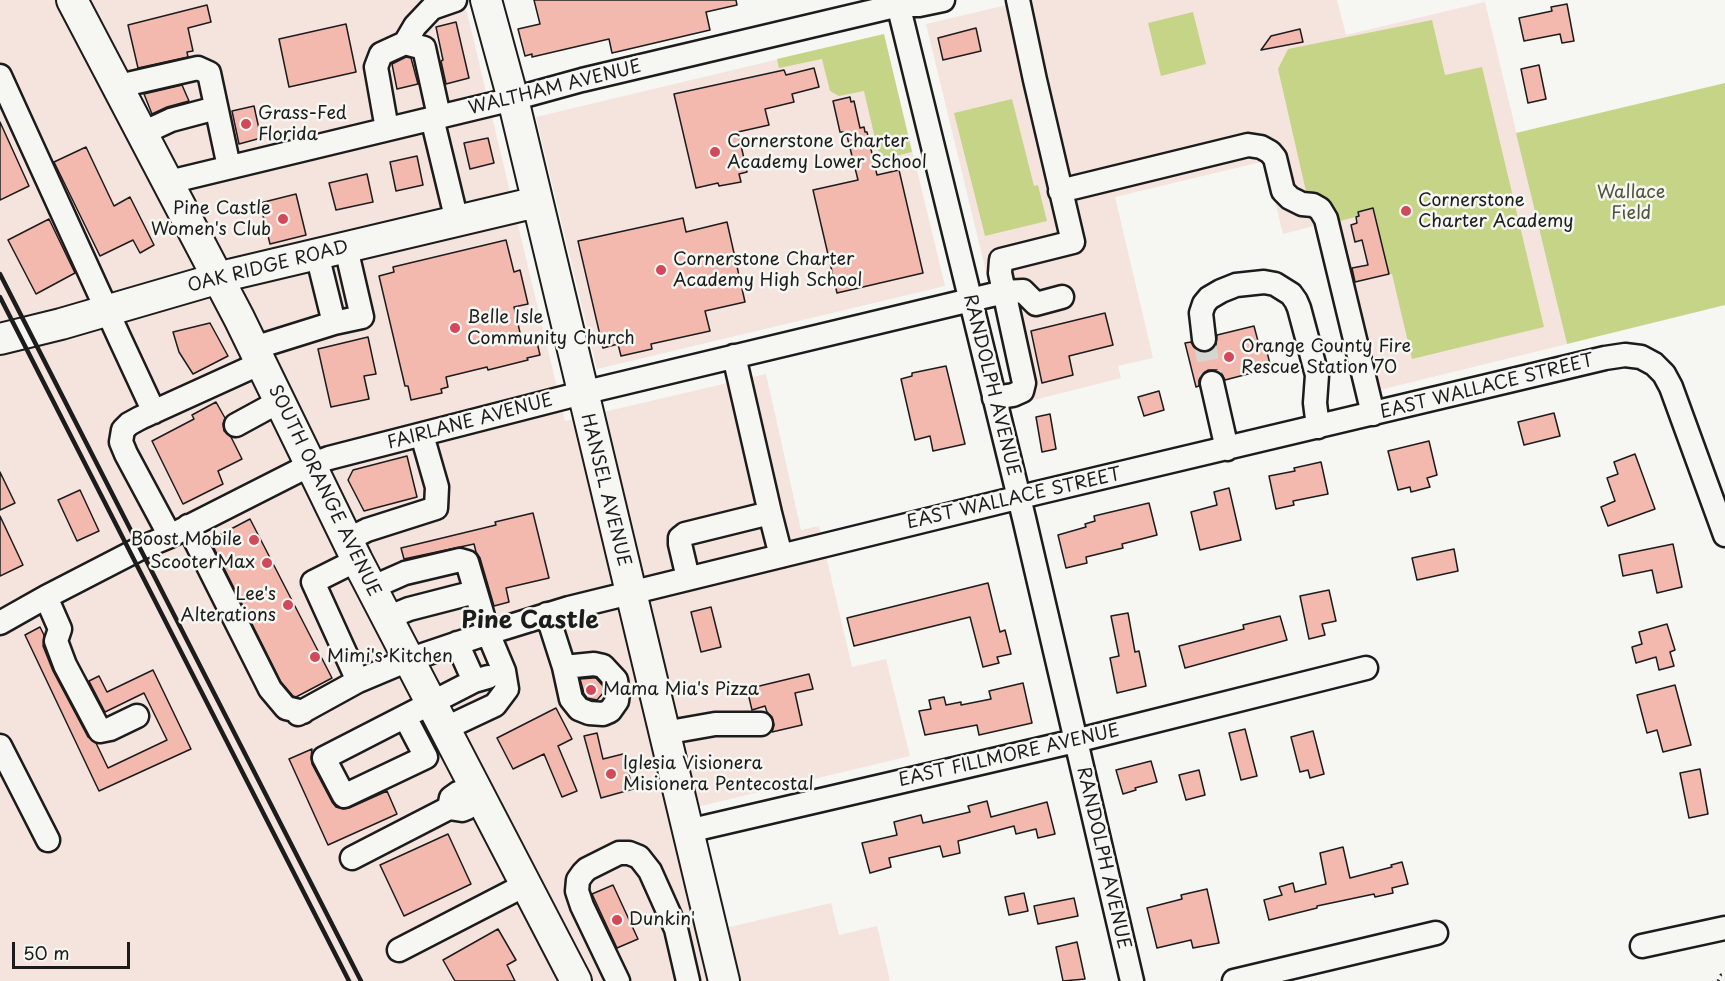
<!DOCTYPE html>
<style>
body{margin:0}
#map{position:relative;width:1725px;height:981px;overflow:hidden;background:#f6f6f2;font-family:"Playpen Sans",sans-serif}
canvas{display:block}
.scale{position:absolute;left:12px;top:942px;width:118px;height:27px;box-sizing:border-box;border:3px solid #1c1c1c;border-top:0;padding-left:8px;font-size:18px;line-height:21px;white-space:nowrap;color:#1c1c1c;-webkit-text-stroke:4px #f6f6f2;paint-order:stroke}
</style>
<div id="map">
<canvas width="1725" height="981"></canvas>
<div class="scale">50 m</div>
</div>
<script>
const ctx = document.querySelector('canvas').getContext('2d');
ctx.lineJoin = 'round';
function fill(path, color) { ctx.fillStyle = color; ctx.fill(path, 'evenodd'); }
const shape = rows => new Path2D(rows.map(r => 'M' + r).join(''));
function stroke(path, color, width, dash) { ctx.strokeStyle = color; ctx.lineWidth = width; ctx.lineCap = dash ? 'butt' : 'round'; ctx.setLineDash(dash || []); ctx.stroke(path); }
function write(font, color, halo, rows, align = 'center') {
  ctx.font = font + ' "Playpen Sans",sans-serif'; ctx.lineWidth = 5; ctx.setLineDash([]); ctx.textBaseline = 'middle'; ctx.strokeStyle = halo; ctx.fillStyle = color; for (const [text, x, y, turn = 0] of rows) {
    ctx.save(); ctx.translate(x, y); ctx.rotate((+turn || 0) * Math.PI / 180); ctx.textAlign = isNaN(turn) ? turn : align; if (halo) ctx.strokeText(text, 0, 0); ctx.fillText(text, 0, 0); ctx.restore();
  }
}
const built = shape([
 [0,0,464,0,565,421,766,374,801,530,819,526,852,667,886,659,910,756,684,810,713,931,831,903,839,935,877,926,890,981,0,981],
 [1028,0,1337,0,1346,35,1485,2,1567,344,1359,395,1317,225,1283,234,1265,161,1115,197,1153,358,1118,366,1121,378,1018,404,926,24],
 [884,34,945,286,597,369,536,117]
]);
const green = shape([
 [1193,12,1206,64,1161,76,1148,23],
 [1432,20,1445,75,1482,67,1544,327,1412,359,1392,274,1389,274,1373,208,1358,212,1359,216,1332,223,1308,200,1278,69,1288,49],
 [884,34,912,152,880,160,864,91,839,96,830,91,822,59,779,68,777,59],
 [1725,83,1725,305,1567,344,1516,133],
 [1012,99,1034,186,1038,185,1047,221,985,236,954,113]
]);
const building = shape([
 [534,0,736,0,737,5,706,12,710,30,612,53,609,39,532,57,532,54,525,56,518,29,540,24,534,0],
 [1567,4,1574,41,1562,43,1560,34,1524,41,1519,18,1552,11,1551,7,1567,4],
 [207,5,211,22,188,28,193,51,187,52,188,57,138,68,128,25,207,5],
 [456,22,469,78,446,84,441,61,443,60,436,27,456,22],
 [346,24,356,72,289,87,279,39,346,24],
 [976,28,981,51,943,60,938,38,976,28],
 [1300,29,1303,42,1261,50,1271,36,1300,29],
 [406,57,411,58,418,84,397,89,392,64,406,57],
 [1539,65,1546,99,1528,103,1521,69,1539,65],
 [814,68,819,87,792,94,794,102,765,109,769,125,738,132,747,172,739,174,741,182,719,186,718,183,696,188,674,94,784,70,786,75,814,68],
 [182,85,189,101,167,107,152,114,144,94,182,85],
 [850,97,851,102,854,101,860,128,864,127,865,132,867,132,877,175,899,170,923,273,837,293,813,190,858,180,846,132,840,132,833,101,850,97],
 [254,106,261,138,239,144,232,111,254,106],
 [0,122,29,186,0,200,0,122],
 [488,138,494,163,470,169,464,143,488,138],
 [86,147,114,206,130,197,154,245,140,253,133,240,100,256,54,162,86,147],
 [417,156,423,185,396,191,390,162,417,156],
 [367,174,373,202,336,210,329,183,367,174],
 [296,194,306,235,270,244,260,203,296,194],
 [1373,208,1389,274,1355,282,1352,268,1368,265,1362,240,1355,242,1351,225,1357,223,1356,217,1359,216,1358,212,1373,208],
 [683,218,686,232,727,222,745,302,705,311,710,331,651,344,652,349,621,356,618,344,603,348,578,241,683,218],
 [49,219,75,273,36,294,8,240,49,219],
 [506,240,514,272,520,270,528,304,514,307,522,341,536,338,540,355,527,358,528,360,488,370,487,367,446,377,448,387,441,389,442,393,411,400,408,386,405,386,379,276,394,272,393,267,506,240],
 [1105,313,1113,345,1069,356,1073,375,1042,383,1031,331,1105,313],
 [210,323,228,356,193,374,179,352,173,332,210,323],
 [1254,326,1259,345,1265,344,1271,368,1225,380,1222,374,1217,370,1208,370,1202,374,1199,380,1199,386,1196,387,1185,343,1191,342,1194,347,1198,351,1206,352,1212,350,1216,345,1217,335,1254,326],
 [368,337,376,374,364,376,369,399,331,407,318,349,368,337],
 [946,366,965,444,933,451,930,436,915,440,901,379,912,376,912,373,946,366],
 [1159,391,1164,410,1144,416,1138,397,1159,391],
 [216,402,225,418,223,424,224,431,231,437,242,459,218,471,223,484,183,504,152,441,194,419,192,415,216,402],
 [1554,413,1560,436,1524,445,1518,422,1554,413],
 [1050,414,1056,449,1042,452,1036,417,1050,414],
 [1429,441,1437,475,1427,478,1430,487,1411,492,1410,487,1398,490,1388,451,1429,441],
 [1635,454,1655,509,1608,526,1601,507,1615,501,1607,478,1618,474,1614,462,1635,454],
 [407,456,417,497,364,511,348,480,353,470,407,456],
 [1321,462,1328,494,1293,501,1294,505,1276,509,1269,476,1295,471,1294,468,1321,462],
 [0,472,15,503,0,510,0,472],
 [1229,488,1241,540,1200,550,1191,512,1217,505,1214,492,1229,488],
 [80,490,99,531,77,541,58,500,80,490],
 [1149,503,1157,535,1122,544,1123,548,1086,557,1087,563,1066,568,1058,535,1086,527,1085,524,1095,521,1094,516,1149,503],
 [533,513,549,578,506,588,509,602,494,606,480,558,476,552,474,544,404,559,401,548,496,525,495,522,533,513],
 [0,516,23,565,0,576,0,516],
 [250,519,332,678,296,697,293,696,281,682,210,540,250,519],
 [1673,544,1682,587,1657,593,1652,570,1623,576,1619,555,1673,544],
 [1454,549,1458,571,1417,580,1412,558,1454,549],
 [988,583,1000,632,1005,630,1011,654,997,657,999,663,983,667,970,617,854,646,847,618,988,583],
 [1329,590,1336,621,1322,624,1325,635,1309,639,1300,596,1329,590],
 [711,607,721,647,701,652,691,612,711,607],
 [1128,613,1135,652,1139,651,1146,686,1117,693,1110,658,1119,656,1111,616,1128,613],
 [1280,616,1287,640,1185,668,1179,646,1244,629,1243,625,1280,616],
 [1667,624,1675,650,1670,652,1674,666,1659,670,1656,657,1636,663,1632,647,1642,644,1639,632,1667,624],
 [40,627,44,635,43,646,53,671,88,737,96,743,108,768,167,740,144,693,105,712,89,681,99,676,107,692,153,670,191,749,99,791,25,635,40,627],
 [809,674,813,689,795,693,802,725,772,732,774,725,772,717,767,712,765,706,752,710,747,689,809,674],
 [593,678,596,678,603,686,604,692,597,700,587,698,584,693,580,679,593,678],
 [1023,683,1032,723,979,735,977,725,925,735,919,711,931,709,929,700,944,697,946,705,961,702,961,705,991,699,989,691,1023,683],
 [1675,685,1691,745,1663,752,1657,730,1647,733,1637,695,1675,685],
 [556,708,572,739,558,746,577,791,562,797,544,754,513,769,497,738,556,708],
 [1245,729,1257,776,1241,780,1229,733,1245,729],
 [1313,731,1324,774,1310,778,1308,770,1300,772,1291,737,1313,731],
 [597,733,603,759,623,754,633,789,601,798,584,736,597,733],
 [312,749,311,758,312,764,332,802,336,807,343,809,349,808,387,791,397,814,328,845,289,759,312,749],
 [1151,761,1157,782,1135,788,1136,790,1123,794,1116,770,1151,761],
 [1700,769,1708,814,1689,818,1680,773,1700,769],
 [1199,770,1205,795,1186,800,1179,775,1199,770],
 [987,801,991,817,1047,802,1055,834,1038,838,1036,829,1016,834,1014,826,958,841,960,853,943,857,940,846,889,858,891,867,870,873,862,843,897,835,894,822,921,815,923,823,970,812,968,806,987,801],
 [448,834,471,884,404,916,380,865,448,834],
 [1343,847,1350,878,1392,867,1391,865,1402,862,1408,884,1392,888,1393,893,1375,897,1374,894,1317,906,1317,908,1269,920,1264,900,1282,895,1279,887,1293,883,1295,892,1326,884,1320,853,1343,847],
 [613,885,638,939,617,948,592,894,613,885],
 [1207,889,1219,943,1193,948,1191,940,1157,948,1147,908,1182,899,1181,895,1207,889],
 [1024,893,1028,911,1009,915,1005,897,1024,893],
 [1074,898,1078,916,1038,924,1034,906,1074,898],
 [498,929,516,960,507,965,515,981,455,981,443,960,498,929],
 [1077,942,1085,979,1063,981,1056,947,1077,942]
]);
const minorTunnel = shape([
 [1204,339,1212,383]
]);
const path = shape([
 [1718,981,1721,975,1725,974]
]);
const minor = shape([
 [897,0,1024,518,1132,981],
 [405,43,415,26,432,8,455,0],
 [0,76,120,339,154,412],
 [119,86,198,68,209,73,229,167],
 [432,118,457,221],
 [387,129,376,67,381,54,405,43,424,48,439,116],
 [143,133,171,120,216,108],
 [169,182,513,99,582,80,899,5,919,5,943,0],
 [1060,191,1248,145,1261,147,1270,152,1275,158,1283,191,1290,198,1302,204,1313,205,1320,209,1326,219,1373,414],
 [334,323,362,317,346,248],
 [1204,339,1201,313,1204,304,1209,298,1221,291,1236,285,1264,282,1275,284,1291,294,1296,301,1299,308,1317,375,1315,403,1318,427],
 [254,348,334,323,317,254],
 [734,356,770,513],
 [1212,383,1227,449],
 [994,398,1013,395,1022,391,1024,383,1000,273,1001,260,1073,242,1035,80,1018,0],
 [236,425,280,401],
 [188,526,270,689,286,708,303,712],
 [170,536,126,454,121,442,123,430,129,424,140,418,261,363],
 [347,540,367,530,436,508,437,487,422,435],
 [357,560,313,582,358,681],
 [688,578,680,544,680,538,685,534,770,513,781,556],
 [371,588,405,573,460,560,467,562,488,633,504,671,507,689,495,705,444,729],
 [46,597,60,629,56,641,65,665,100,731,110,729,137,716],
 [547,614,564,667,571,699,579,709,589,713,603,714,610,711,617,701,618,693,616,680,603,666,594,664,564,667],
 [387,618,409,609,475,592],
 [0,623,46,597,141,548,170,536,310,465,329,458,582,393,1004,292,1023,291,1036,304,1062,297],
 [457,643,474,681,488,677],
 [298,714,358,681,408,660,488,633,569,608,1037,493,1605,358,1625,355,1641,357,1654,364,1664,374,1671,387,1725,535],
 [405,717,426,757,344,796,324,758,474,681],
 [664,733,715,724,761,724],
 [0,746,48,840],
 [688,831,1075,741,1366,668],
 [352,858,449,808,462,810,467,808,475,803,477,792,466,790,458,793,451,798,449,808],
 [1642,946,1725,928],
 [399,950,525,885],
 [618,981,582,906,577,891,578,880,583,873,587,869,619,853,629,853,639,857,650,871,676,929,688,981],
 [1234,981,1436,933]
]);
const major = shape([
 [72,0,239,318,357,560,576,981],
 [486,0,513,99,724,981],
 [0,339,61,324,233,274,537,202]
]);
const rail = shape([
 [0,274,361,981],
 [0,297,349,981]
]);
const markers = [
 [246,124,6,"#d1495b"],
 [715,152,6,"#d1495b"],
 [1406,211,6,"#d1495b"],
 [283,219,6,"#d1495b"],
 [661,270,6,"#d1495b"],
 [455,328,6,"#d1495b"],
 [1229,357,6,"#d1495b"],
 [254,540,6,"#d1495b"],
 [267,563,6,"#d1495b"],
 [288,605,6,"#d1495b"],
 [315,657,6,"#d1495b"],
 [591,690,6,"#d1495b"],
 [611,774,6,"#d1495b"],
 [617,920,6,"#d1495b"]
];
const streetNames = [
 ["WALTHAM AVENUE",555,88,-14],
 ["OAK RIDGE ROAD",268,267,-14],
 ["RANDOLPH AVENUE",991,385,76],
 ["EAST WALLACE STREET",1487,387,-14],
 ["FAIRLANE AVENUE",470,422,-15],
 ["HANSEL AVENUE",605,490,76],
 ["SOUTH ORANGE AVENUE",324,491,64],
 ["EAST WALLACE STREET",1014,499,-13],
 ["EAST FILLMORE AVENUE",1009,756,-13],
 ["RANDOLPH AVENUE",1103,858,77]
];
const poiNames = [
 ["Grass-Fed",258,114],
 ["Florida",258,135],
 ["Cornerstone Charter",727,142],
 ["Academy Lower School",727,163],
 ["Cornerstone",1418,201],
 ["Charter Academy",1418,222],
 ["Pine Castle",271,209,"right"],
 ["Women's Club",271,230,"right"],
 ["Cornerstone Charter",673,260],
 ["Academy High School",673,281],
 ["Belle Isle",467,318],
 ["Community Church",467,339],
 ["Orange County Fire",1241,347],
 ["Rescue Station 70",1241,368],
 ["Boost Mobile",242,540,"right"],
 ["ScooterMax",255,563,"right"],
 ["Lee's",276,595,"right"],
 ["Alterations",276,616,"right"],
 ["Mimi's Kitchen",327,657],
 ["Mama Mia's Pizza",603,690],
 ["Iglesia Visionera",623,764],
 ["Misionera Pentecostal",623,785],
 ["Dunkin'",629,920]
];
const parkNames = [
 ["Wallace",1631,193],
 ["Field",1631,214]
];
const districtNames = [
 ["Pine Castle",530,621]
];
fill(built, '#f5e3de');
fill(green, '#c6d487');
fill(building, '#f3b8ae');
stroke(building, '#1c1c1c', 1.5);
stroke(minorTunnel, '#d5d5d2', 22, [22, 11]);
stroke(minor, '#1c1c1c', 27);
stroke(major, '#1c1c1c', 34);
stroke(path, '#1c1c1c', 3, [1.5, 4.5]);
stroke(minor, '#f6f6f2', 22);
stroke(major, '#f6f6f2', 30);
stroke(rail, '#1c1c1c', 4.5);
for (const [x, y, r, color] of markers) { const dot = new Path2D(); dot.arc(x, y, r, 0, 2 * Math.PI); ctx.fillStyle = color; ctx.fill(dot); stroke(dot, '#f6f6f2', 2); }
write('18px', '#1c1c1c', '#f6f6f2', streetNames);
write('18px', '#1c1c1c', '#f6f6f2', poiNames, 'left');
write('18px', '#4f533c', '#f6f6f2', parkNames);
write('bold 24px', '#1c1c1c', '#f6f6f2', districtNames);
</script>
